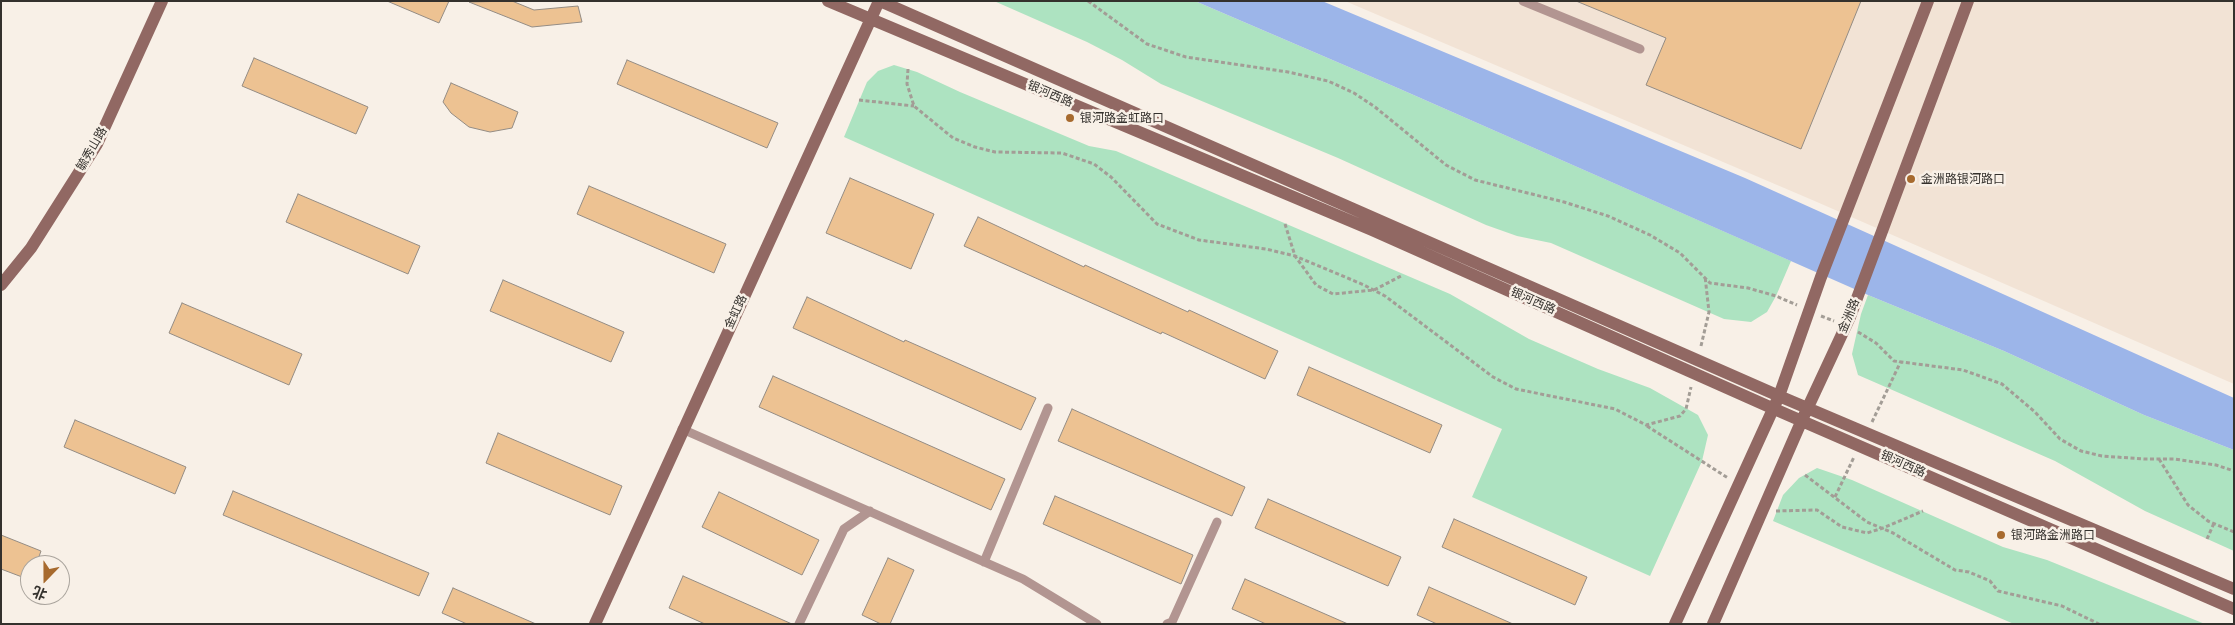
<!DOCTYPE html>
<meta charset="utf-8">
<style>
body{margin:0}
#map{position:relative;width:2235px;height:625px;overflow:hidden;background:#f8f0e7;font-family:Montserrat,"Noto Sans SC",sans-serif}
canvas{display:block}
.frame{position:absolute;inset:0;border:2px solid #34312d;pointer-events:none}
.north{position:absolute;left:20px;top:555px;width:50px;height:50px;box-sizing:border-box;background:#f8f0e7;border:1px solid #aaa49d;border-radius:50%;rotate:202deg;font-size:14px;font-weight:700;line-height:20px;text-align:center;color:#34312d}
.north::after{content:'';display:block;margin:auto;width:18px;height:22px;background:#a76a2e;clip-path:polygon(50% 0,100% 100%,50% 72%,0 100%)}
</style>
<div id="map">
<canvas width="2235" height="625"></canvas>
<div class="frame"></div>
<div class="north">北</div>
</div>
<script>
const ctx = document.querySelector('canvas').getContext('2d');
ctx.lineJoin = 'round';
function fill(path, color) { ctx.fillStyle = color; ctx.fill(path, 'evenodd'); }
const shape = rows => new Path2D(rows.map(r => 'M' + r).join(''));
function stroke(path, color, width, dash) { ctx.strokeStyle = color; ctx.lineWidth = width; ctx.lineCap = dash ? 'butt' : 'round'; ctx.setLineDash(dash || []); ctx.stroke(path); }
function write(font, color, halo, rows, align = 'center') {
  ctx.font = font + ' Montserrat,"Noto Sans SC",sans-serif'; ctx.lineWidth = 5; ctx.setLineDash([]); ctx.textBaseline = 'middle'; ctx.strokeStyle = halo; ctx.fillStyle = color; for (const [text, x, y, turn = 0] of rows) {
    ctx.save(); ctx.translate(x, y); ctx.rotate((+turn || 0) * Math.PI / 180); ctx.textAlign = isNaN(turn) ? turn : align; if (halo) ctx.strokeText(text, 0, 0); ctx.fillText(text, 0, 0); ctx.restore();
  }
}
const built = shape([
 [1345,1,2234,1,2234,384,1810,199]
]);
const green = shape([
 [994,1,1195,1,1400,89,1791,261,1776,296,1767,312,1751,322,1724,319,1551,243,1517,236,1486,225,1338,158,1161,84,1122,60,1087,42],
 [894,65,917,72,960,92,1089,146,1116,151,1450,294,1529,339,1598,369,1650,388,1698,415,1708,435,1702,461,1650,576,1472,497,1502,429,844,137,867,82,878,71],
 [1868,295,2004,351,2144,415,2234,450,2234,551,2145,511,2055,461,1858,375,1852,354,1861,314],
 [1817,468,1852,480,2003,547,2047,560,2205,624,2014,624,1773,521,1783,495,1799,478]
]);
const water = shape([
 [1195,1,1322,1,1745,178,2234,398,2234,450,2144,415,2004,351,1868,295,1400,89]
]);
const building = shape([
 [387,1,449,1,439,23,387,1],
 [512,1,534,10,578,6,582,22,532,27,469,2,512,1],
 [1576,1,1861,1,1801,149,1646,85,1666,38,1576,1],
 [254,58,368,107,356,134,242,86,254,58],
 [627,60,778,123,767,148,617,84,627,60],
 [451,83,518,112,512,128,490,132,469,127,451,113,443,102,451,83],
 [850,178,934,214,911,269,826,233,850,178],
 [589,186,726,244,714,273,577,214,589,186],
 [298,194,420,246,408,274,286,222,298,194],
 [978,217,1084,267,1085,265,1188,312,1189,310,1278,351,1265,379,1162,332,1161,334,964,246,978,217],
 [503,280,624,332,611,362,490,311,503,280],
 [807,297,904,342,905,340,1036,398,1021,430,793,328,807,297],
 [182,303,302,354,289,385,169,333,182,303],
 [1309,367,1442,425,1430,453,1297,395,1309,367],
 [773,376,1005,479,991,510,759,407,773,376],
 [1072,409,1245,487,1232,516,1058,441,1072,409],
 [75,420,186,467,175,494,64,447,75,420],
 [498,433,622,486,610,515,486,463,498,433],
 [233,491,429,573,419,596,223,515,233,491],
 [719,492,819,540,802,575,702,527,719,492],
 [1055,496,1193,555,1181,584,1043,524,1055,496],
 [1268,499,1401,557,1388,586,1255,528,1268,499],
 [1454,519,1587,577,1575,605,1442,547,1454,519],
 [1,535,41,551,36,565,30,565,30,580,1,569,1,535],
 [888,558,914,570,890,624,881,624,862,615,888,558],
 [683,576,792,624,705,624,669,608,683,576],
 [1245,579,1348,624,1266,624,1232,609,1245,579],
 [1429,587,1513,624,1437,624,1417,615,1429,587],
 [453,588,536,624,467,624,442,613,453,588]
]);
const path = shape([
 [1088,1,1147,44,1186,57,1288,72,1328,81,1354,93,1375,107,1446,165,1475,180,1564,202,1608,216,1650,235,1680,253,1710,283,1748,288,1776,296,1797,305],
 [908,69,907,84,914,106,953,138,975,147,995,152,1062,153,1094,164,1111,177,1157,224,1199,240,1266,249,1295,256,1364,285,1385,296,1493,377,1516,389,1615,409,1646,425,1680,416,1686,409,1691,387],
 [859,100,914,106],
 [1285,224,1295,256,1316,285,1333,294,1374,290,1403,275],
 [1821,316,1834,321],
 [1858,332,1876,343,1894,361,1963,370,2002,384,2035,412,2060,439,2081,451,2102,456,2144,459,2174,459,2216,465,2234,471],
 [1701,346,1709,312,1705,276],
 [1872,422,1901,361],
 [1647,426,1728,478],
 [2159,459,2188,505,2208,521,2234,532],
 [1805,475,1867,522,1893,533,1955,570,1969,572,1990,581,1998,591,2062,606,2099,624],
 [1835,497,1854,457],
 [1776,511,1817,510,1842,527,1867,533,1883,528,1923,511],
 [2207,539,2214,523]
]);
const lane = shape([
 [1523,1,1640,49],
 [682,429,1023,579,1097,624],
 [984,562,1048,408],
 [799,624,844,529,870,511],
 [1167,624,1172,622,1217,522]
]);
const secondary = shape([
 [828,1,1372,230,1772,408,2234,609],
 [880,1,1779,396,2234,589],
 [1,285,31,248,97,144,162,1],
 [595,624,879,1],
 [1675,624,1779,396,1821,277,1928,1],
 [1713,624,1802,420,1850,317,1968,1]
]);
const markers = [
 [1070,118,5,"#a76a2e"],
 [1911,179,5,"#a76a2e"],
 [2001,535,5,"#a76a2e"]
];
const streetNames = [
 ["银河西路",1050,94,23],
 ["毓秀山路",92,149,-60],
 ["银河西路",1533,301,24],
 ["金虹路",736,312,-65],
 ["金洲路",1849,316,-67],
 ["银河西路",1903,464,24]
];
const poiNames = [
 ["银河路金虹路口",1080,118],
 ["金洲路银河路口",1921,179],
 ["银河路金洲路口",2011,535]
];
fill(built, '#f2e3d5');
fill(green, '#ade3c1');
fill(water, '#9cb5e9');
fill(building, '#edc292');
stroke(building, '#948c84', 1);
stroke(path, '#a39d96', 3, [4, 2.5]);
stroke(lane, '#b29591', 9);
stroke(secondary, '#916863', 12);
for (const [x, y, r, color] of markers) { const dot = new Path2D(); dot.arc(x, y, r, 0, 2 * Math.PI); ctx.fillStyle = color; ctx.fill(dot); stroke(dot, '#f8f0e7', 2); }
write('12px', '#34312d', '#f8f0e7', streetNames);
write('12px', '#34312d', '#f8f0e7', poiNames, 'left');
</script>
